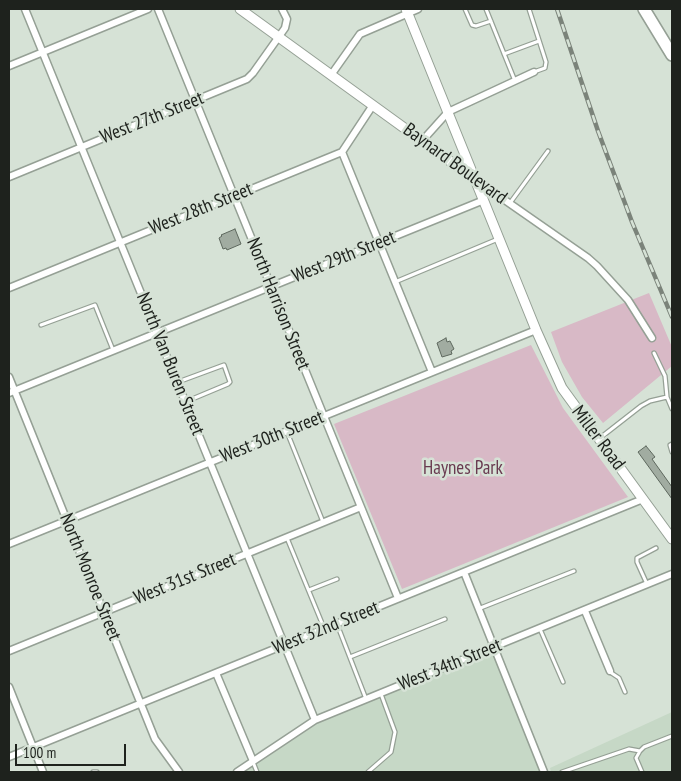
<!DOCTYPE html>
<style>
body{margin:0}
#map{position:relative;width:681px;height:781px;overflow:hidden;background:#d6e2d6;font-family:"PT Sans Narrow",sans-serif}
canvas{display:block}
.frame{position:absolute;inset:0;border:10px solid #1e221d;pointer-events:none}
.scale{position:absolute;left:15px;top:744px;width:111px;height:22px;box-sizing:border-box;border:2px solid #1e221d;border-top:0;padding-left:6px;font-size:15px;line-height:18px;white-space:nowrap;color:#1e221d;-webkit-text-stroke:4px #d6e2d6;paint-order:stroke}
</style>
<div id="map">
<canvas width="681" height="781"></canvas>
<div class="frame"></div>
<div class="scale">100 m</div>
</div>
<script>
const ctx = document.querySelector('canvas').getContext('2d');
ctx.lineJoin = 'round';
function fill(path, color) { ctx.fillStyle = color; ctx.fill(path, 'evenodd'); }
const shape = rows => new Path2D(rows.map(r => 'M' + r).join(''));
function stroke(path, color, width, dash) { ctx.strokeStyle = color; ctx.lineWidth = width; ctx.lineCap = dash ? 'butt' : 'round'; ctx.setLineDash(dash || []); ctx.stroke(path); }
function write(font, color, halo, rows, align = 'center') {
  ctx.font = font + ' "PT Sans Narrow",sans-serif'; ctx.lineWidth = 5; ctx.setLineDash([]); ctx.textBaseline = 'middle'; ctx.strokeStyle = halo; ctx.fillStyle = color; for (const [text, x, y, turn = 0] of rows) {
    ctx.save(); ctx.translate(x, y); ctx.rotate((+turn || 0) * Math.PI / 180); ctx.textAlign = isNaN(turn) ? turn : align; if (halo) ctx.strokeText(text, 0, 0); ctx.fillText(text, 0, 0); ctx.restore();
  }
}
const built = shape([
 [493,647,545,772,239,772,315,720],
 [672,712,672,772,551,772,550,768]
]);
const green = shape([
 [649,293,672,347,672,366,603,423,582,397,562,362,551,332],
 [531,345,563,408,628,497,402,589,334,424]
]);
const building = shape([
 [235,229,241,244,227,250,226,248,223,249,219,238,222,236,221,235,235,229],
 [446,338,447,342,450,341,454,349,451,351,452,354,442,357,437,343,446,338],
 [646,446,655,457,652,459,672,487,672,499,638,452,646,446]
]);
const lane = shape([
 [465,9,472,25,476,26,491,21],
 [486,9,515,81],
 [529,9,546,62,545,68,534,72],
 [504,54,539,41],
 [510,203,548,151],
 [395,282,498,239],
 [41,325,95,305,113,350],
 [178,382,224,365,230,382,228,384,185,402],
 [667,397,672,409],
 [287,432,323,522],
 [600,438,641,406,650,401,667,397,665,376,654,353],
 [672,444,670,445,672,452],
 [287,538,324,628],
 [647,584,637,562,637,558,656,548],
 [309,590,337,579],
 [478,609,574,571],
 [337,624,366,699],
 [540,629,563,682],
 [350,657,445,619],
 [610,672,619,678,625,692],
 [253,762,257,772],
 [93,772,97,772],
 [368,772,391,752,395,732,381,694],
 [562,772,629,749,640,751],
 [642,772,636,758,640,751,644,747,672,736]
]);
const street = shape([
 [25,9,315,720],
 [158,9,398,598],
 [9,66,148,9],
 [331,75,360,34,418,9],
 [422,141,448,112,534,72],
 [342,152,432,372],
 [9,177,247,79,253,73,285,28,287,19,282,9],
 [476,180,588,258,597,266,628,300,652,338],
 [9,288,342,152,373,105],
 [9,377,155,739,179,772],
 [9,393,484,200],
 [9,544,536,330],
 [464,572,544,772],
 [585,611,610,671],
 [9,651,361,507],
 [216,673,253,761],
 [9,687,43,772],
 [9,757,643,499],
 [237,772,315,720,672,574]
]);
const secondary = shape([
 [240,9,476,180],
 [406,9,536,330,562,388,672,539]
]);
const highway = shape([
 [644,9,672,55]
]);
const rail = shape([
 [557,9,598,131,632,222,672,317]
]);
const streetNames = [
 ["West 27th Street",152,118,-22],
 ["Baynard Boulevard",455,164,36],
 ["West 28th Street",201,209,-22],
 ["West 29th Street",344,257,-22],
 ["North Harrison Street",278,304,68],
 ["North Van Buren Street",170,364,68],
 ["West 30th Street",272,437,-22],
 ["Miller Road",598,438,53],
 ["North Monroe Street",90,577,68],
 ["West 31st Street",185,579,-22],
 ["West 32nd Street",326,628,-22],
 ["West 34th Street",450,665,-22]
];
const parkNames = [
 ["Haynes Park",463,469]
];
fill(built, '#c6d8c6');
fill(green, '#d8b9c6');
fill(building, '#a1aca1');
stroke(building, '#5d675d', 1);
stroke(lane, '#95a095', 5.5);
stroke(street, '#95a095', 9);
stroke(secondary, '#95a095', 11);
stroke(highway, '#95a095', 14);
stroke(lane, '#fff', 3);
stroke(street, '#fff', 6);
stroke(secondary, '#fff', 9);
stroke(highway, '#fff', 11);
stroke(rail, '#7b837a', 4.5);
stroke(rail, '#d6e2d6', 2.5, [8]);
write('19px', '#1e221d', '#d6e2d6', streetNames);
write('19px', '#693a50', '#d6e2d6', parkNames);
</script>
